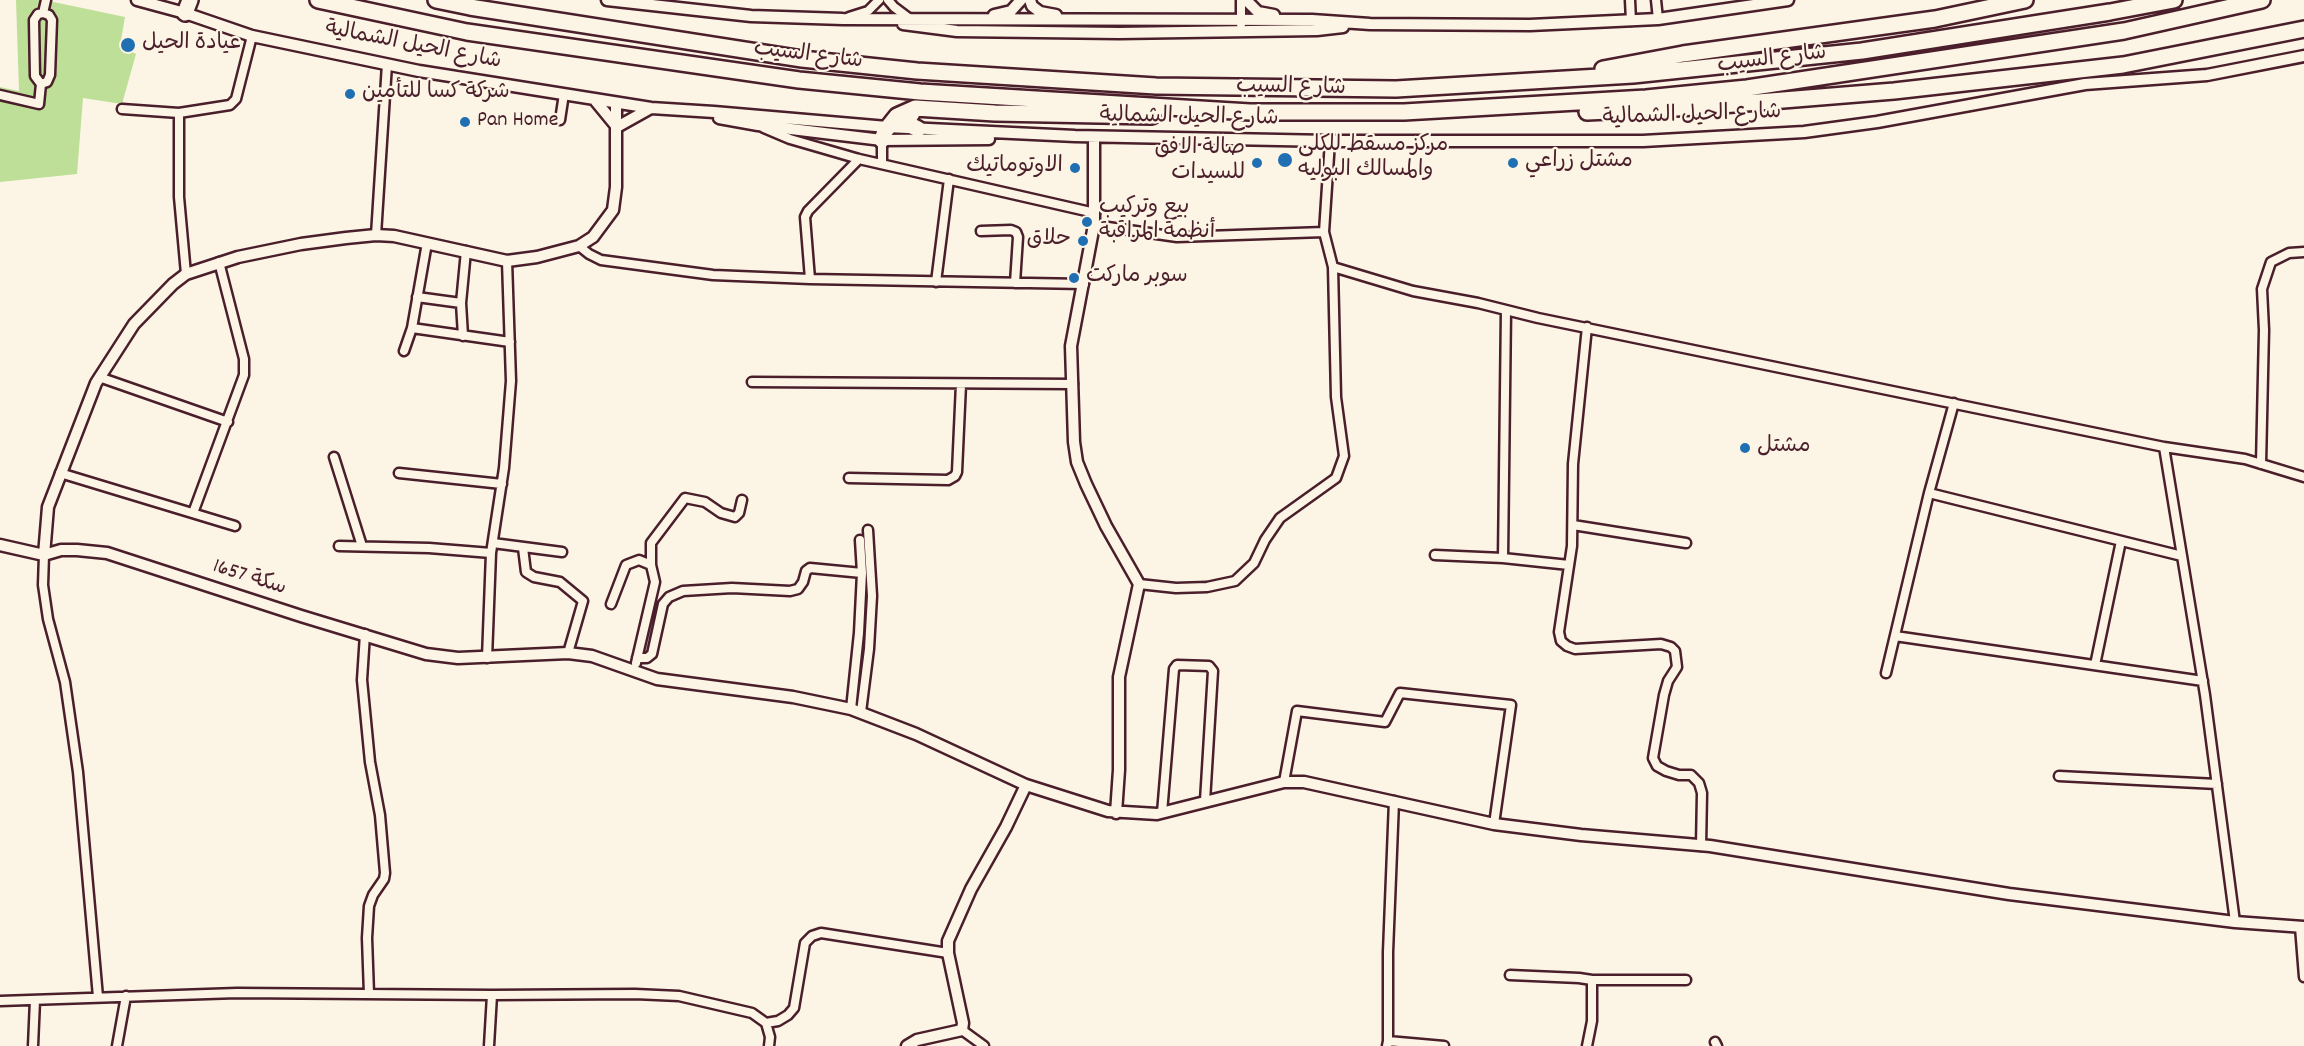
<!DOCTYPE html>
<meta charset="utf-8">
<style>
body{margin:0}
canvas{display:block;background:#fcf5e5}
</style>
<canvas width="2304" height="1046"></canvas>
<script>
const ctx = document.querySelector('canvas').getContext('2d');
ctx.lineJoin = 'round';
function fill(path, color) { ctx.fillStyle = color; ctx.fill(path, 'evenodd'); }
const shape = rows => new Path2D(rows.map(r => 'M' + r).join(''));
function stroke(path, color, width, dash) { ctx.strokeStyle = color; ctx.lineWidth = width; ctx.lineCap = dash ? 'butt' : 'round'; ctx.setLineDash(dash || []); ctx.stroke(path); }
function write(font, color, halo, rows, align = 'center') {
  ctx.font = font + ' Dekko,"Playpen Sans Arabic",sans-serif'; ctx.lineWidth = 4.5; ctx.setLineDash([]); ctx.textBaseline = 'middle'; ctx.strokeStyle = halo; ctx.fillStyle = color; for (const [text, x, y, turn = 0] of rows) {
    ctx.save(); ctx.translate(x, y); ctx.rotate((+turn || 0) * Math.PI / 180); ctx.textAlign = isNaN(turn) ? turn : align; if (halo) ctx.strokeText(text, 0, 0); ctx.fillText(text, 0, 0); ctx.restore();
  }
}
const green = shape([
 [16,0,44,0,125,17,120,46,136,54,122,104,83,98,77,174,0,182,0,87,19,91]
]);
const minor = shape([
 [888,0,894,7,910,19],
 [1630,0,1631,21],
 [1656,0,1658,19],
 [43,13,49,15,52,20,50,75,47,82,41,84,35,76,34,20,38,14,43,13,46,0],
 [849,17,868,11,879,0],
 [1241,24,1241,0],
 [0,95,39,104,41,84],
 [122,109,179,113,230,105,236,99,252,36],
 [179,113,179,197,186,274],
 [560,120,564,94],
 [764,128,790,139,859,159,1095,213],
 [882,164,882,140],
 [1094,225,1177,237,1324,232],
 [981,231,1011,230,1016,232,1018,237,1015,283],
 [376,235,387,64],
 [579,246,589,254,601,260,713,275,810,279,1084,284],
 [1333,267,1413,291,1478,303,1538,318,2164,447,2205,695,2235,922],
 [810,279,805,217,808,211,859,159],
 [936,282,949,179],
 [417,297,461,303],
 [1587,327,1573,464,1572,546,1559,632,1561,641,1567,646,1575,649,1661,644,1671,647,1675,651,1677,667,1668,681,1664,695,1653,758,1657,766,1666,771,1679,775,1691,775,1699,783,1702,793,1701,846],
 [412,328,510,342],
 [463,336,461,303,466,251],
 [404,351,412,328,427,243],
 [99,377,228,422],
 [752,382,1073,384],
 [2164,447,2245,459,2304,477],
 [334,457,362,546],
 [2261,464,2264,330,2262,289,2271,262,2289,253,2304,252],
 [60,473,235,526],
 [399,473,502,484],
 [849,478,948,480,955,476,957,472,961,384],
 [1929,493,2182,556],
 [193,513,244,375,244,359,219,262],
 [1573,525,1686,543],
 [493,543,562,552],
 [339,546,429,548,491,553],
 [523,548,526,572,534,577,560,582,583,601,568,653],
 [44,555,43,585,48,619,65,682,78,772,98,997],
 [1435,555,1503,558,1569,565],
 [1503,558,1506,310],
 [1139,584,1176,588,1207,587,1235,581,1254,563,1265,540,1280,518,1336,478,1344,456,1336,397,1333,267,1324,232,1330,141],
 [611,604,626,565,639,560,651,565],
 [365,634,362,680,370,762,380,815,385,873,384,879,373,895,369,906,367,938,369,994],
 [1895,636,2203,681],
 [487,658,491,553,504,468,511,381,507,261],
 [637,658,647,658,652,654,663,604,669,597,683,591,732,588,790,591,798,589,803,582,806,571,810,568,862,573],
 [636,663,655,582,651,565,651,543,685,498,705,502,721,513,735,517,739,513,742,500],
 [2095,665,2121,541],
 [1886,673,1929,493,1954,403],
 [851,709,859,633,862,573,860,540],
 [861,712,869,649,872,596,868,530],
 [2059,776,2217,784],
 [1284,782,1297,711,1385,722,1400,693,1511,705,1494,824],
 [1162,813,1174,669,1177,665,1209,666,1213,671,1205,801],
 [2300,927,2304,977],
 [1510,975,1579,978,1592,980,1592,1021,1587,1046],
 [1592,980,1686,980],
 [0,1001,237,993,492,995,635,994,679,996,752,1013,766,1023,770,1037,769,1046],
 [766,1023,778,1021,788,1015,794,1008,805,943,812,936,821,933,948,953],
 [962,1030,984,1046],
 [1388,1041,1388,952,1394,801],
 [1715,1042,1717,1046],
 [33,1046,35,1000],
 [117,1046,126,996],
 [489,1046,492,995],
 [1387,1046,1388,1041,1444,1046]
]);
const tertiary = shape([
 [137,0,185,13,252,36,419,71,651,108,714,112,887,127,1075,136,1330,141,1643,141,1804,132,1877,122,2085,84,2207,75,2304,56],
 [607,0,751,16,843,19,1312,20,1370,24,1530,25,1658,19,1788,0],
 [1030,0,1032,6,1040,12,1056,15],
 [1246,0,1258,12,1274,15],
 [994,15,1011,11,1021,0],
 [903,24,957,31,1119,33,1317,30,1343,27],
 [594,99,617,127],
 [719,118,758,125,882,140,989,139],
 [617,127,651,108],
 [1094,137,1094,225,1071,346,1074,442,1077,462,1086,484,1106,526,1139,584,1119,677,1119,770,1116,813],
 [0,545,44,555,61,550,77,550,107,553,301,616,426,654,458,658,568,653,592,656,657,679,793,697,851,709,916,734,1026,785,1108,811,1157,814,1284,782,1304,782,1494,824,1581,835,1710,846,2009,894,2235,922,2304,927],
 [44,555,48,507,96,383,134,324,173,284,186,274,238,257,301,244,346,238,376,235,394,236,507,261,537,257,579,246,593,237,613,210,616,187,616,103],
 [907,1046,917,1040,962,1030,963,1023,948,953,948,941,971,889,1006,827,1026,785]
]);
const trunk = shape([
 [318,0,467,32,799,80,920,92,1250,112,1404,112,1646,98,1747,88,2124,31,2262,0],
 [436,0,470,7,802,59,917,71,1156,86,1396,89,1633,75,1862,51,2110,12,2174,0],
 [185,13,190,0],
 [1603,69,1683,54,1935,19,2025,0],
 [915,108,908,120,910,125,918,129],
 [1587,112,1697,107,1894,91,2123,65,2304,29],
 [882,140,885,131,897,116,915,108,995,113,1152,116]
]);
const markers = [
 [128,45,8,"#1f6fb2"],
 [350,94,6,"#1f6fb2"],
 [465,122,6,"#1f6fb2"],
 [1285,160,8,"#1f6fb2"],
 [1257,163,6,"#1f6fb2"],
 [1513,163,6,"#1f6fb2"],
 [1075,168,6,"#1f6fb2"],
 [1087,222,6,"#1f6fb2"],
 [1083,241,6,"#1f6fb2"],
 [1074,278,6,"#1f6fb2"],
 [1745,448,6,"#1f6fb2"]
];
const poiNames = [
 ["عيادة الحيل",142,45],
 ["شركة كسا للتأمين",362,94],
 ["Pan Home",477,122],
 ["مركز مسقط للكلى",1298,147],
 ["والمسالك البوليه",1298,172],
 ["صالة الافق",1245,150,"right"],
 ["للسيدات",1245,175,"right"],
 ["مشتل زراعي",1525,163],
 ["الاوتوماتيك",1063,168,"right"],
 ["بيع وتركيب",1099,209],
 ["أنظمة المراقبة",1099,234],
 ["حلاق",1071,241,"right"],
 ["سوبر ماركت",1086,278],
 ["مشتل",1757,448]
];
const streetNames = [
 ["شارع الحيل الشمالية",413,47,11],
 ["شارع السيب",808,57,7],
 ["شارع السيب",1772,61,-7],
 ["شارع السيب",1291,89,1],
 ["شارع الحيل الشمالية",1692,117,-2],
 ["شارع الحيل الشمالية",1189,119,1],
 ["سكة 1657",249,579,18]
];
fill(green, '#bedf98');
stroke(minor, '#4a1f2b', 13);
stroke(tertiary, '#4a1f2b', 15);
stroke(trunk, '#4a1f2b', 20);
stroke(minor, '#fcf5e5', 8);
stroke(tertiary, '#fcf5e5', 10);
stroke(trunk, '#fcf5e5', 15);
for (const [x, y, r, color] of markers) { const dot = new Path2D(); dot.arc(x, y, r, 0, 2 * Math.PI); ctx.fillStyle = color; ctx.fill(dot); stroke(dot, '#fcf5e5', 2); }
write('22px', '#4a1f2b', '#fcf5e5', poiNames, 'left');
write('22px', '#4a1f2b', '#fcf5e5', streetNames);
</script>
